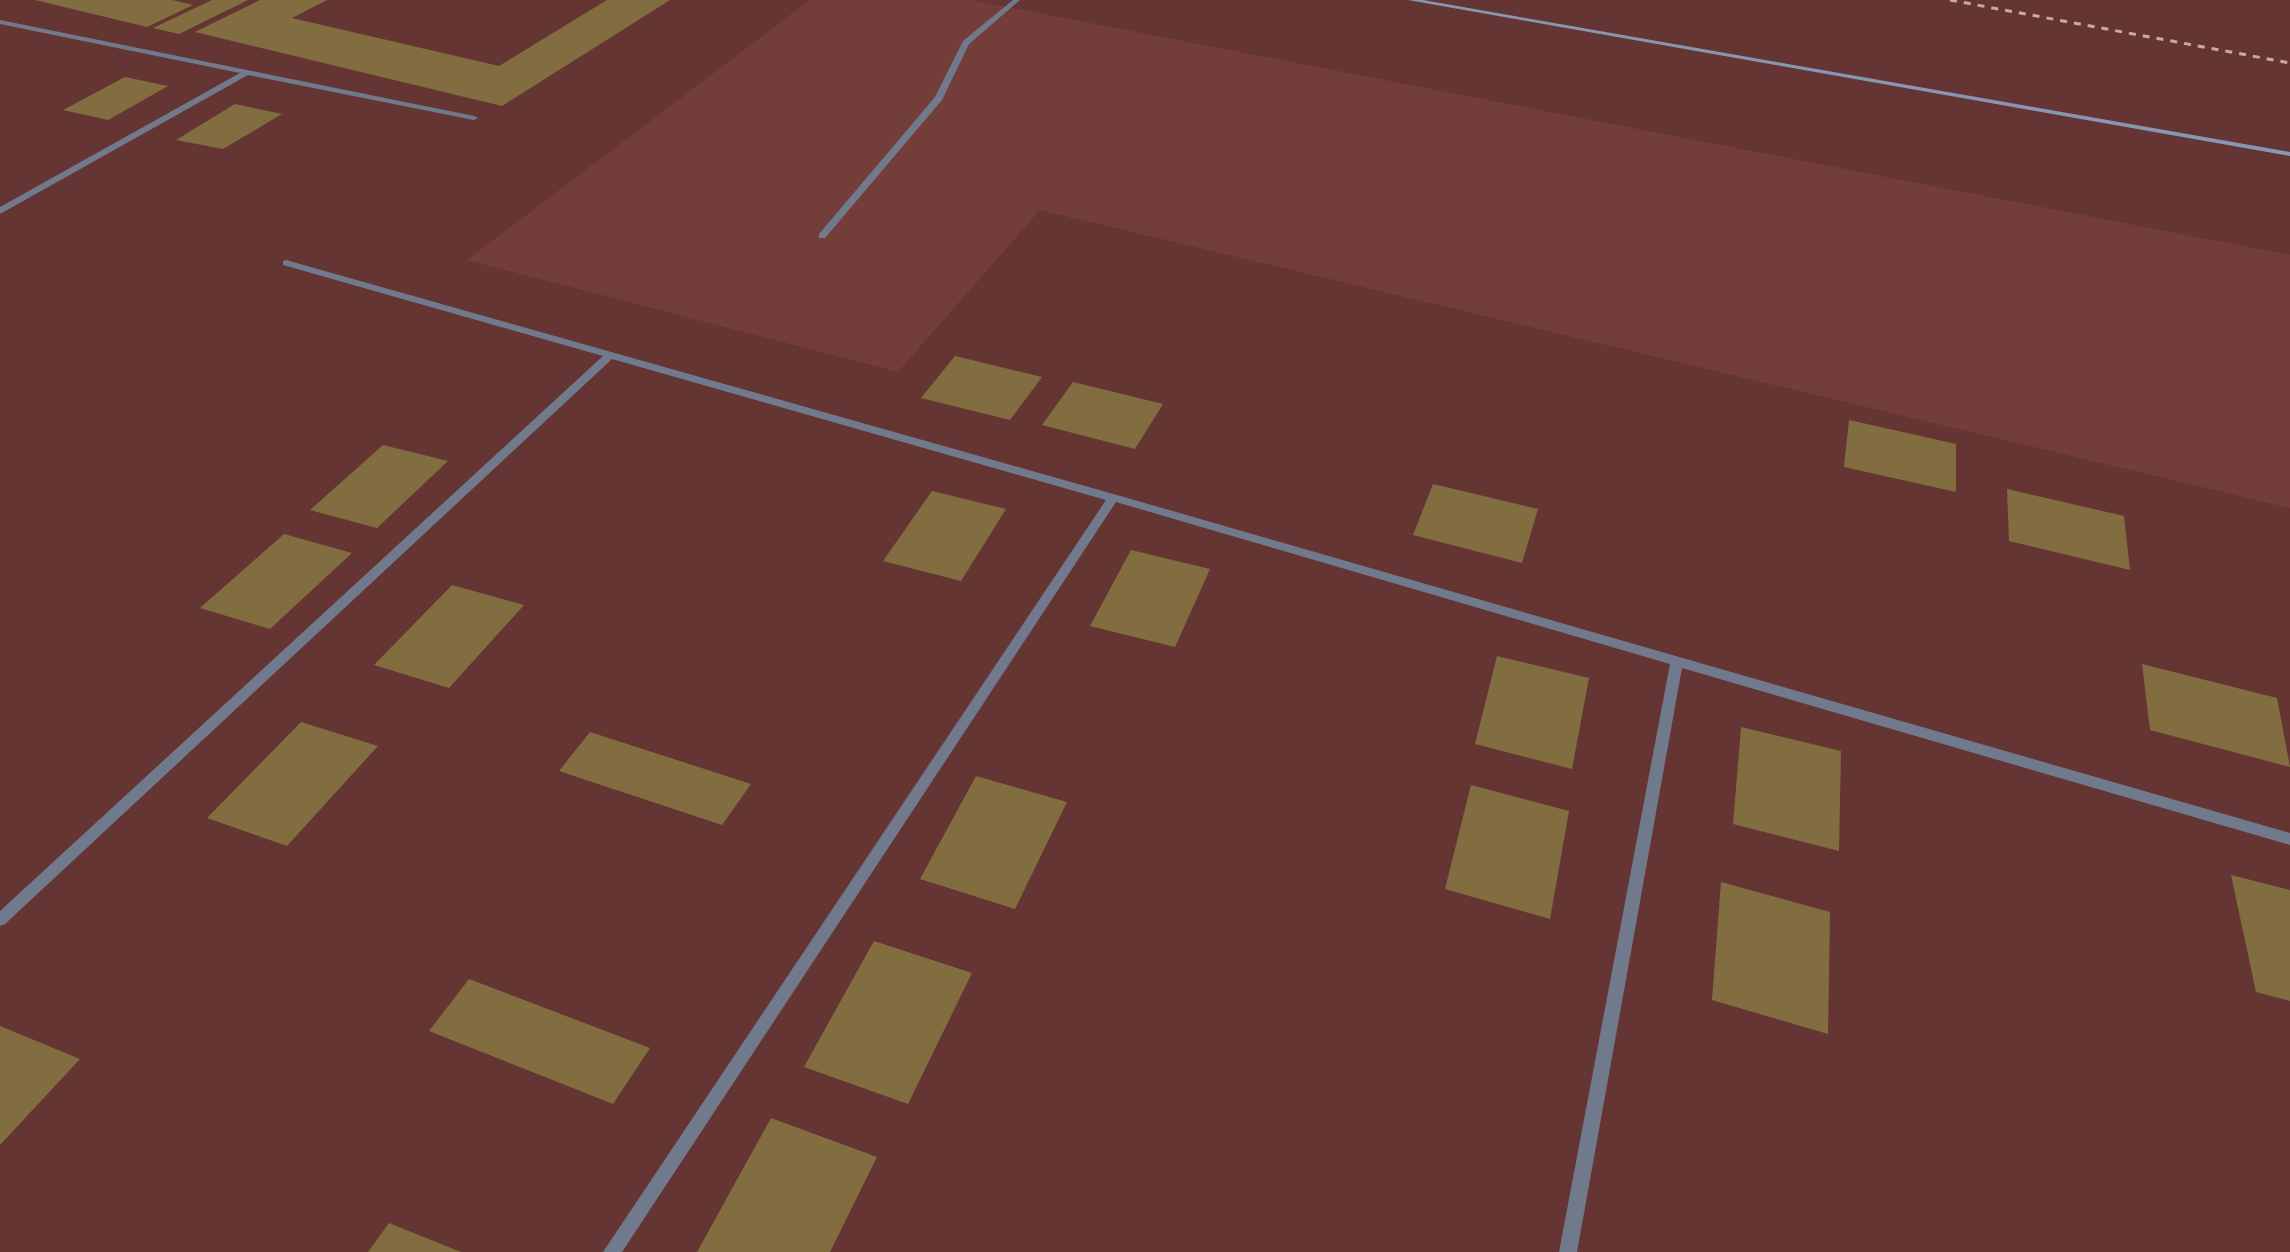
<!DOCTYPE html>
<style>
body{margin:0}
canvas{display:block;background:#643532}
</style>
<canvas width="2290" height="1252"></canvas>
<script>
const ctx = document.querySelector('canvas').getContext('2d');
ctx.lineJoin = 'round';
function fill(path, color) { ctx.fillStyle = color; ctx.fill(path, 'evenodd'); }
const shape = rows => new Path2D(rows.map(r => 'M' + r).join(''));
function stroke(path, color, width, dash) { ctx.strokeStyle = color; ctx.lineWidth = width; ctx.lineCap = dash ? 'butt' : 'round'; ctx.setLineDash(dash || []); ctx.stroke(path); }
const built = shape([
 [810,0,971,0,2290,255,2290,508,1040,210,898,372,467,260]
]);
const building = shape([
 [35,0,172,0,193,5,147,27],
 [212,0,248,0,179,34,153,28],
 [260,0,327,0,292,18,499,66,607,0,670,0,502,106,195,32],
 [125,77,168,86,108,120,63,110],
 [235,104,282,114,223,149,176,140],
 [955,356,1042,377,1010,420,921,398],
 [1073,382,1163,404,1135,449,1042,425],
 [1849,420,1956,444,1956,492,1844,467],
 [383,445,448,461,377,528,310,510],
 [1433,484,1538,509,1522,563,1413,535],
 [2007,489,2124,516,2130,570,2009,541],
 [932,491,1006,509,961,581,883,561],
 [284,534,352,553,270,629,200,608],
 [1131,550,1210,569,1175,647,1090,626],
 [452,585,524,605,449,688,374,665],
 [1497,656,1589,678,1572,769,1475,744],
 [2142,664,2277,698,2290,767,2150,730],
 [301,722,378,746,287,846,207,818],
 [1741,727,1841,751,1839,851,1733,824],
 [590,732,751,784,722,825,559,771],
 [976,776,1067,802,1015,909,920,879],
 [1471,785,1569,811,1550,919,1445,889],
 [2231,875,2290,890,2290,1001,2256,992],
 [1721,882,1830,912,1828,1034,1712,1000],
 [874,941,972,973,908,1104,804,1067],
 [469,979,650,1048,613,1104,429,1031],
 [0,1026,80,1059,0,1145],
 [771,1118,877,1157,830,1252,697,1252],
 [389,1223,461,1252,368,1252]
]);
const lane = shape([
 [1013,0,1020,0,969,44,942,100,825,238,819,238,819,234,935,97,963,41,1013,0]
]);
const street = shape([
 [0,20,474,116,478,118,474,120,248,75,0,214,0,207,240,73,0,24,0,20],
 [286,260,1117,495,2290,833,2290,845,1682,668,1577,1252,1559,1252,1670,664,1116,502,622,1252,603,1252,1106,500,612,359,5,924,0,926,0,911,603,356,283,265,283,261,286,260]
]);
const secondary = shape([
 [1408,0,1423,0,2290,152,2290,156,1408,0]
]);
const rail = shape([
 [1950,0,2290,63]
]);
fill(built, '#733d3a');
fill(building, '#826d40');
fill(lane, '#707a8c');
fill(street, '#707a8c');
fill(secondary, '#8896b3');
stroke(rail, '#cca8a5', 3, [7, 7]);
</script>
